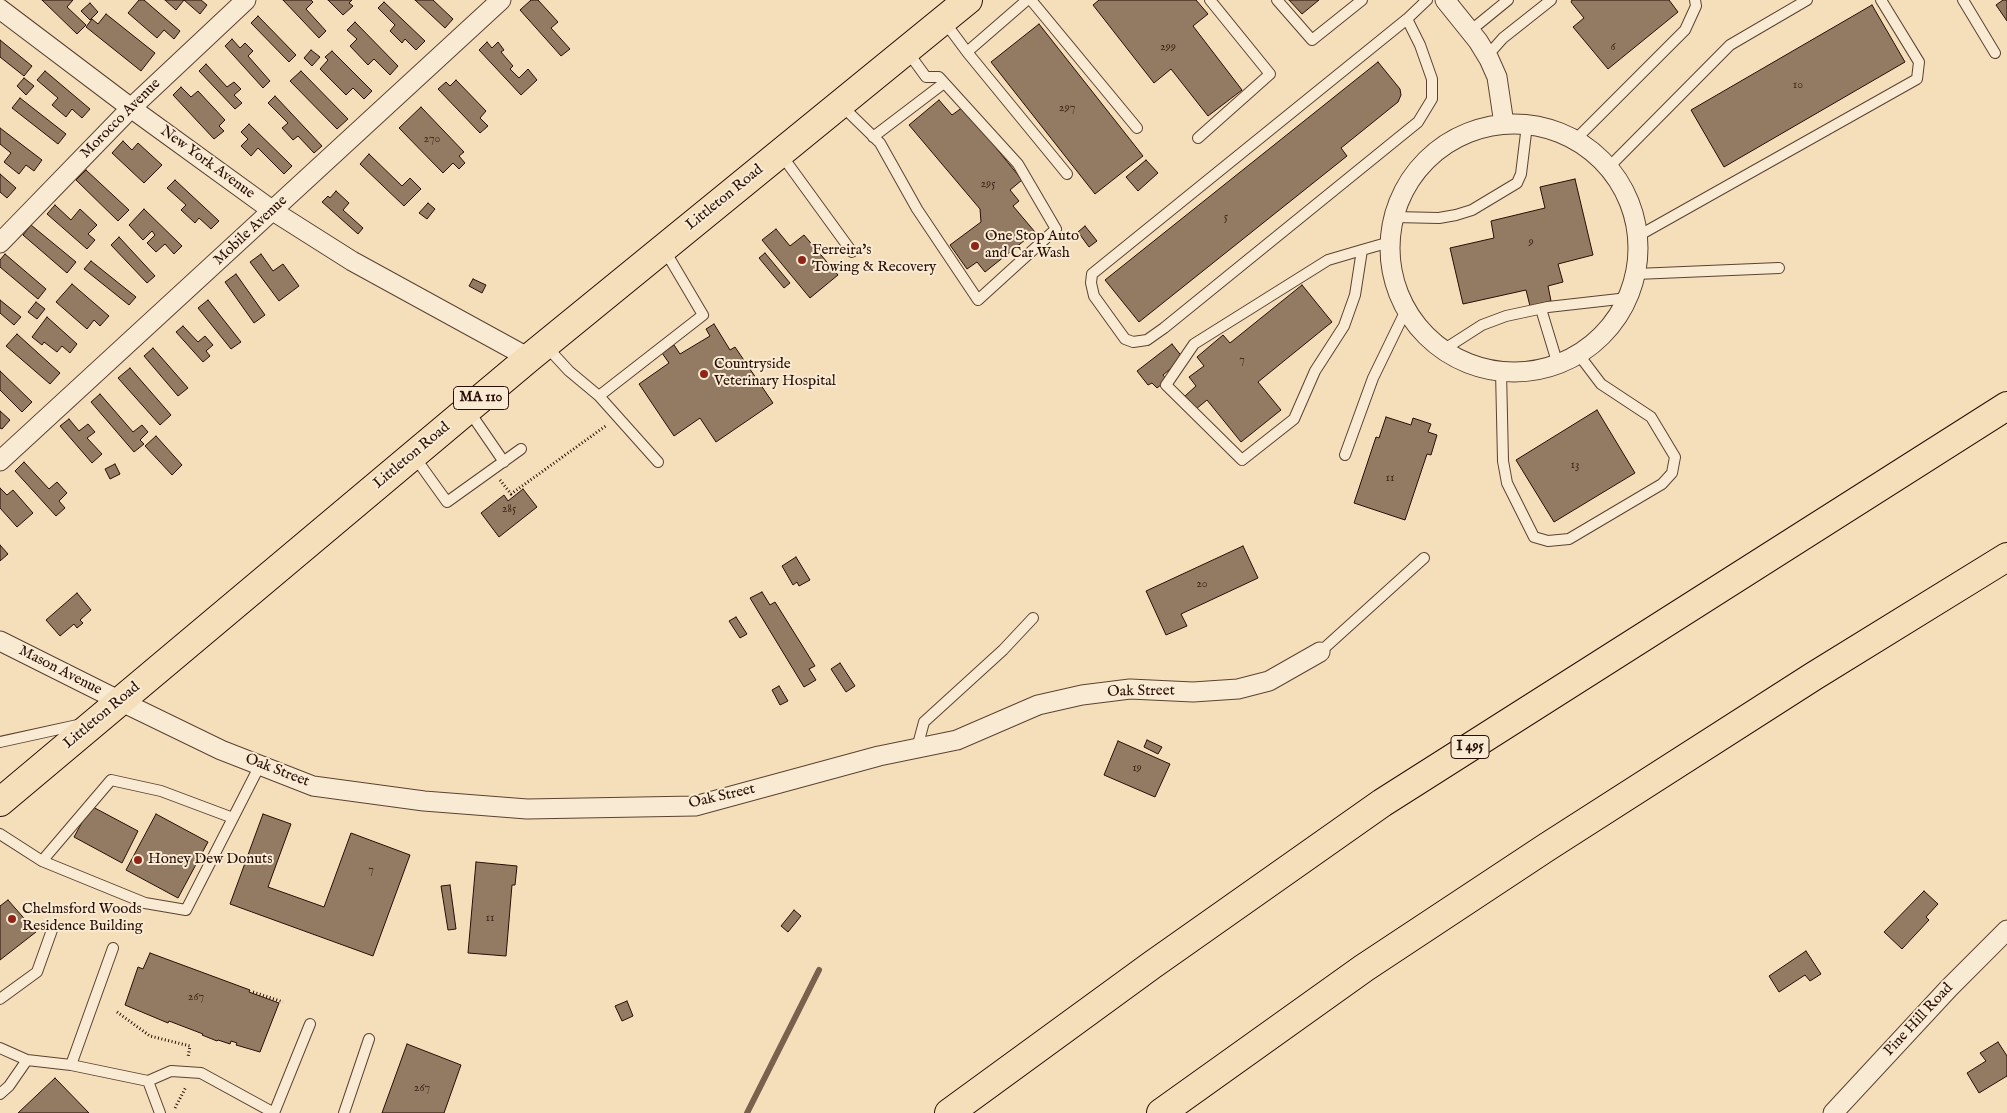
<!DOCTYPE html>
<style>
body{margin:0}
canvas{display:block;background:#f5dfbb}
</style>
<canvas width="2007" height="1113"></canvas>
<script>
const ctx = document.querySelector('canvas').getContext('2d');
ctx.lineJoin = 'round';
const shape = rows => new Path2D(rows.map(r => 'M' + r).join(''));
function stroke(path, color, width, dash) { ctx.strokeStyle = color; ctx.lineWidth = width; ctx.lineCap = dash ? 'butt' : 'round'; ctx.setLineDash(dash || []); ctx.stroke(path); }
function fill(path, color) { ctx.fillStyle = color; ctx.fill(path, 'evenodd'); }
function write(font, color, halo, rows, align = 'center') {
  ctx.font = font + ' "IM FELL English",serif'; ctx.lineWidth = 4; ctx.setLineDash([]); ctx.textBaseline = 'middle'; ctx.strokeStyle = halo; ctx.fillStyle = color; for (const [text, x, y, turn = 0] of rows) {
    ctx.save(); ctx.translate(x, y); ctx.rotate((+turn || 0) * Math.PI / 180); ctx.textAlign = isNaN(turn) ? turn : align; if (halo) ctx.strokeText(text, 0, 0); ctx.fillText(text, 0, 0); ctx.restore();
  }
}
const stream = shape([
 [747,1113,819,970]
]);
const building = shape([
 [42,0,73,0,67,7,86,25,77,34,42,0],
 [139,0,144,0,180,31,174,39,164,30,157,38,128,13,139,0],
 [165,0,201,0,207,5,200,14,184,0,176,10,165,0],
 [283,0,311,0,313,2,306,9,326,31,319,38,283,0],
 [328,0,352,0,349,3,353,6,343,15,328,0],
 [415,0,433,0,453,19,445,28,415,0],
 [531,0,538,0,558,22,551,28,570,49,561,56,520,10,531,0],
 [1099,0,1196,0,1208,14,1193,26,1242,90,1208,116,1171,69,1154,83,1093,5,1099,0],
 [1289,0,1319,0,1302,14,1289,0],
 [1572,0,1669,0,1678,12,1608,69,1573,27,1584,18,1571,2,1572,0],
 [2003,0,2007,0,2007,21,1996,5,2003,0],
 [384,2,425,41,416,50,405,39,402,43,390,31,395,25,378,8,384,2],
 [90,3,98,12,90,20,81,11,90,3],
 [1872,5,1905,62,1724,167,1691,110,1872,5],
 [106,14,155,53,141,71,86,27,92,19,98,24,106,14],
 [258,16,296,55,289,62,251,23,258,16],
 [355,22,398,66,390,75,374,59,368,65,350,46,357,39,347,30,355,22],
 [1039,24,1143,156,1095,194,991,62,1039,24],
 [232,39,240,48,245,43,253,51,248,56,270,81,263,88,225,46,232,39],
 [0,40,32,66,24,76,0,57,0,40],
 [487,42,492,48,498,42,504,50,501,52,513,66,510,69,519,78,528,69,537,80,521,95,479,50,487,42],
 [311,50,320,57,312,66,304,58,311,50],
 [332,51,372,91,364,99,353,88,346,95,320,69,328,60,325,57,332,51],
 [1378,62,1400,89,1401,95,1398,102,1341,148,1347,156,1139,322,1105,280,1378,62],
 [206,64,227,87,234,82,241,89,234,95,242,103,235,109,199,71,206,64],
 [45,71,90,109,82,118,72,109,66,117,52,105,58,98,37,80,45,71],
 [301,71,348,119,337,129,290,81,301,71],
 [24,78,34,86,26,95,17,86,24,78],
 [456,80,486,111,480,118,488,126,480,133,438,89,446,82,450,86,456,80],
 [181,87,191,97,198,91,225,120,219,126,224,131,214,139,173,95,181,87],
 [275,96,322,146,314,153,298,136,293,140,282,128,288,123,268,103,275,96],
 [20,98,66,134,58,144,12,108,20,98],
 [939,100,952,115,963,107,1022,180,1010,190,1019,201,1013,206,1035,232,985,272,977,262,967,269,950,245,981,222,980,209,909,125,939,100],
 [421,107,464,152,459,156,465,163,459,169,453,163,443,173,399,128,421,107],
 [249,124,292,166,284,174,258,148,251,156,241,146,248,139,241,132,249,124],
 [0,128,42,160,34,171,26,165,19,174,4,162,11,153,0,144,0,128],
 [123,141,132,150,138,143,162,165,144,183,112,153,123,141],
 [369,154,402,186,410,178,421,189,404,206,360,164,369,154],
 [1146,160,1158,173,1138,191,1126,177,1146,160],
 [86,170,129,210,118,221,76,180,86,170],
 [0,174,16,188,7,198,0,192,0,174],
 [1575,179,1593,255,1558,264,1563,282,1548,286,1551,301,1530,306,1526,290,1463,304,1450,248,1494,238,1491,221,1545,208,1540,187,1575,179],
 [175,180,219,221,211,229,199,218,195,223,181,210,186,205,167,188,175,180],
 [336,191,349,203,343,210,363,228,358,234,322,202,328,196,330,198,336,191],
 [428,203,435,209,427,219,419,213,428,203],
 [55,205,71,220,80,209,97,225,88,234,95,240,87,249,47,214,55,205],
 [144,209,182,246,174,254,165,244,156,252,147,243,155,235,152,231,143,240,129,225,144,209],
 [31,225,76,262,67,273,23,235,31,225],
 [1085,226,1097,241,1089,247,1078,232,1085,226],
 [776,229,790,246,804,235,838,275,810,298,762,240,776,229],
 [119,237,155,276,147,283,111,245,119,237],
 [765,253,790,283,784,288,759,258,765,253],
 [5,254,46,289,38,299,0,267,0,260,5,254],
 [261,254,273,271,283,264,299,286,279,301,250,262,261,254],
 [91,261,136,297,129,305,84,269,91,261],
 [236,274,265,315,254,323,225,282,236,274],
 [473,279,486,285,482,293,469,286,473,279],
 [72,284,109,316,100,326,94,320,87,329,56,302,72,284],
 [1302,285,1332,322,1258,382,1281,410,1241,442,1207,400,1196,409,1185,396,1196,386,1189,377,1204,366,1197,357,1223,335,1230,343,1302,285],
 [0,300,21,317,14,325,0,313,0,300],
 [208,300,241,342,231,349,198,308,208,300],
 [36,302,45,309,37,319,28,312,36,302],
 [47,317,77,344,70,353,62,346,57,352,44,342,42,345,32,337,47,317],
 [714,324,730,350,735,347,773,403,716,442,700,418,674,436,639,384,669,363,662,353,674,345,680,354,710,336,706,329,714,324],
 [183,326,198,342,205,336,213,345,206,351,210,356,203,362,176,332,183,326],
 [17,334,60,373,50,384,6,346,17,334],
 [1172,344,1183,358,1163,375,1167,380,1157,388,1152,383,1148,385,1137,371,1172,344],
 [153,348,188,388,178,396,144,356,153,348],
 [130,368,171,415,160,425,118,378,130,368],
 [0,371,32,402,22,412,0,390,0,371],
 [100,394,133,432,142,425,148,432,140,440,144,444,134,452,91,402,100,394],
 [1597,410,1635,473,1554,522,1516,460,1597,410],
 [0,411,10,420,2,429,0,428,0,411],
 [1386,417,1411,425,1413,418,1431,424,1428,432,1437,435,1431,455,1427,454,1405,520,1354,503,1376,437,1379,438,1386,417],
 [69,419,79,431,88,424,95,432,87,438,102,454,92,463,60,426,69,419],
 [156,436,182,465,172,475,145,446,156,436],
 [24,462,49,489,57,482,67,493,59,501,65,508,56,516,15,471,24,462],
 [115,464,120,474,110,479,105,469,115,464],
 [0,488,7,495,13,490,33,513,17,527,0,508,0,488],
 [523,489,537,507,499,537,481,513,504,495,508,501,523,489],
 [0,545,8,554,0,561,0,545],
 [1243,546,1258,578,1181,614,1187,626,1166,635,1146,591,1243,546],
 [796,557,810,580,799,586,797,582,793,585,782,566,796,557],
 [762,592,770,605,775,602,815,666,809,669,816,680,804,687,750,598,762,592],
 [77,593,91,610,80,620,83,623,77,628,74,624,60,636,46,620,77,593],
 [736,617,747,634,740,638,729,621,736,617],
 [840,663,855,686,846,692,831,669,840,663],
 [779,686,788,701,780,705,772,690,779,686],
 [1147,740,1162,747,1158,754,1144,747,1147,740],
 [1118,741,1170,764,1155,797,1104,775,1118,741],
 [91,806,138,831,122,863,74,837,91,806],
 [156,814,208,842,178,898,126,870,156,814],
 [263,814,291,824,268,887,324,907,351,833,410,855,373,956,230,904,263,814],
 [476,862,517,866,515,885,512,885,506,956,468,953,476,862],
 [450,885,456,929,448,930,441,886,450,885],
 [1924,891,1938,904,1926,917,1929,920,1902,949,1884,932,1924,891],
 [8,900,36,932,0,960,0,906,8,900],
 [794,910,801,916,788,932,781,926,794,910],
 [1806,951,1821,974,1810,981,1805,975,1779,992,1769,976,1806,951],
 [150,953,250,990,249,992,279,1003,260,1052,236,1045,237,1043,231,1041,230,1044,218,1040,217,1041,202,1035,203,1034,169,1021,168,1023,125,1005,138,967,143,969,150,953],
 [627,1001,633,1016,622,1021,615,1006,627,1001],
 [1998,1042,2007,1056,2007,1076,1979,1093,1967,1073,1986,1061,1980,1053,1998,1042],
 [407,1044,461,1065,444,1113,382,1113,407,1044],
 [55,1078,89,1113,18,1113,55,1078]
]);
const path = shape([
 [500,480,511,494,607,425],
 [253,992,283,1002],
 [117,1012,150,1036,190,1046,188,1057],
 [175,1108,186,1087]
]);
const service = shape([
 [1031,0,1137,128],
 [1277,0,1312,40,1362,0],
 [1963,0,1995,53],
 [1407,19,1420,45,1432,79,1432,99,1418,122,1164,328,1147,340,1133,342,1125,339,1094,296,1091,283,1092,274,1407,19,1427,0],
 [944,21,967,52,1067,174],
 [1470,31,1508,0],
 [967,52,1027,0],
 [1487,56,1503,38,1551,0],
 [841,105,880,143,917,209,978,300,1056,229,1018,164,939,77,926,77,907,51],
 [873,137,944,83],
 [1198,138,1270,74,1210,0],
 [1575,140,1685,30,1696,6,1695,0],
 [780,153,852,252],
 [1609,167,1730,45,1807,0],
 [1394,217,1439,218,1456,215,1472,210,1517,183,1521,174,1527,125],
 [1638,236,1917,79,1919,62,1881,0],
 [1362,250,1355,295,1344,326,1315,371,1294,419,1242,460,1166,385,1194,344,1328,260,1362,250,1390,242],
 [1636,274,1779,268],
 [1541,309,1558,365],
 [545,345,569,371,599,396,703,315,664,249],
 [1443,350,1482,325,1506,316,1548,307,1628,298],
 [1501,371,1503,461,1507,483,1534,537,1548,541,1569,539,1662,484,1672,473,1675,457,1651,417,1601,384,1579,355],
 [599,396,658,462],
 [469,411,504,462],
 [1345,455,1373,378,1406,310],
 [414,456,447,502,521,449],
 [1320,652,1424,558],
 [0,742,82,724],
 [917,748,924,722,1003,650,1033,618],
 [0,834,42,861,111,780,161,791,233,818,260,765],
 [42,861,145,903,186,910,233,818],
 [0,999,37,972,52,930],
 [0,1048,27,1060,71,1065,148,1081,171,1071,201,1073,274,1113],
 [71,1065,113,948],
 [148,1081,160,1113],
 [0,1094,9,1086,27,1060],
 [274,1113,310,1024],
 [344,1113,369,1039]
]);
const minor = shape([
 [1445,0,1478,41,1489,59,1497,77,1504,124],
 [0,9,131,108,273,211,352,261,529,358],
 '1390 248a124 124 0 1 1 248 0a124 124 0 1 1-248 0Z',
 [0,243,131,108,246,0],
 [0,461,501,0],
 [0,641,120,701,221,750,313,786,424,801,527,809,695,806,879,756,957,740,1038,705,1082,695,1130,689,1193,692,1238,689,1269,681,1320,652],
 [1833,1113,1949,988,2007,930]
]);
const primary = shape([
 [0,802,529,358,968,0]
]);
const motorway = shape([
 [949,1113,1152,965,1382,803,2007,406],
 [1161,1113,1364,968,1547,847,1814,676,2007,557]
]);
const markers = [
 [975,246,5,"#8f2418"],
 [802,260,5,"#8f2418"],
 [704,374,5,"#8f2418"],
 [138,860,5,"#8f2418"],
 [12,919,5,"#8f2418"]
];
const numberNames = [
 ["299",1168,48],
 ["6",1613,48],
 ["10",1798,86],
 ["297",1067,109],
 ["270",432,140],
 ["295",988,185],
 ["5",1226,218],
 ["9",1531,243],
 ["7",1242,361],
 ["13",1575,466],
 ["11",1390,479],
 ["285",509,510],
 ["20",1202,585],
 ["19",1137,769],
 ["7",371,871],
 ["11",490,919],
 ["267",196,998],
 ["267",422,1089]
];
const shields = [
 [481,398,55],
 [1470,747,38]
];
const shieldNames = [
 ["MA 110",481,398],
 ["I 495",1470,747]
];
const streetNames = [
 ["Morocco Avenue",121,119,-45],
 ["New York Avenue",207,163,36],
 ["Littleton Road",725,198,-39],
 ["Mobile Avenue",251,231,-43],
 ["Littleton Road",412,456,-40],
 ["Mason Avenue",60,671,27],
 ["Oak Street",1141,692,-1],
 ["Littleton Road",102,716,-40],
 ["Oak Street",277,771,21],
 ["Oak Street",722,797,-13],
 ["Pine Hill Road",1919,1020,-47]
];
const poiNames = [
 ["One Stop Auto",985,237],
 ["and Car Wash",985,254],
 ["Ferreira's",812,251],
 ["Towing & Recovery",812,268],
 ["Countryside",714,365],
 ["Veterinary Hospital",714,382],
 ["Honey Dew Donuts",148,860],
 ["Chelmsford Woods",22,910],
 ["Residence Building",22,927]
];
stroke(stream, '#7a614d', 6);
fill(building, '#937b63');
stroke(building, '#290e04', 1);
stroke(service, '#5c4232', 12);
stroke(minor, '#5c4232', 21);
stroke(primary, '#290e04', 30);
stroke(motorway, '#290e04', 30);
stroke(path, '#290e04', 3, [1, 2.5]);
stroke(service, '#f8ead3', 10);
stroke(minor, '#f8ead3', 19);
stroke(primary, '#f5dfbb', 28);
stroke(motorway, '#f5dfbb', 28);
for (const [x, y, r, color] of markers) { const dot = new Path2D(); dot.arc(x, y, r, 0, 2 * Math.PI); ctx.fillStyle = color; ctx.fill(dot); stroke(dot, '#f8ead3', 2); }
write('12px', '#44291c', null, numberNames);
for (const [x, y, w] of shields) { const box = new Path2D(); box.roundRect(x - w / 2, y - 11.5, w, 23, 4); ctx.fillStyle = '#f8ead3'; ctx.fill(box); stroke(box, '#290e04', 1); }
write('bold 14px', '#290e04', null, shieldNames);
write('15px', '#290e04', '#f8ead3', streetNames);
write('15px', '#290e04', '#f8ead3', poiNames, 'left');
</script>
